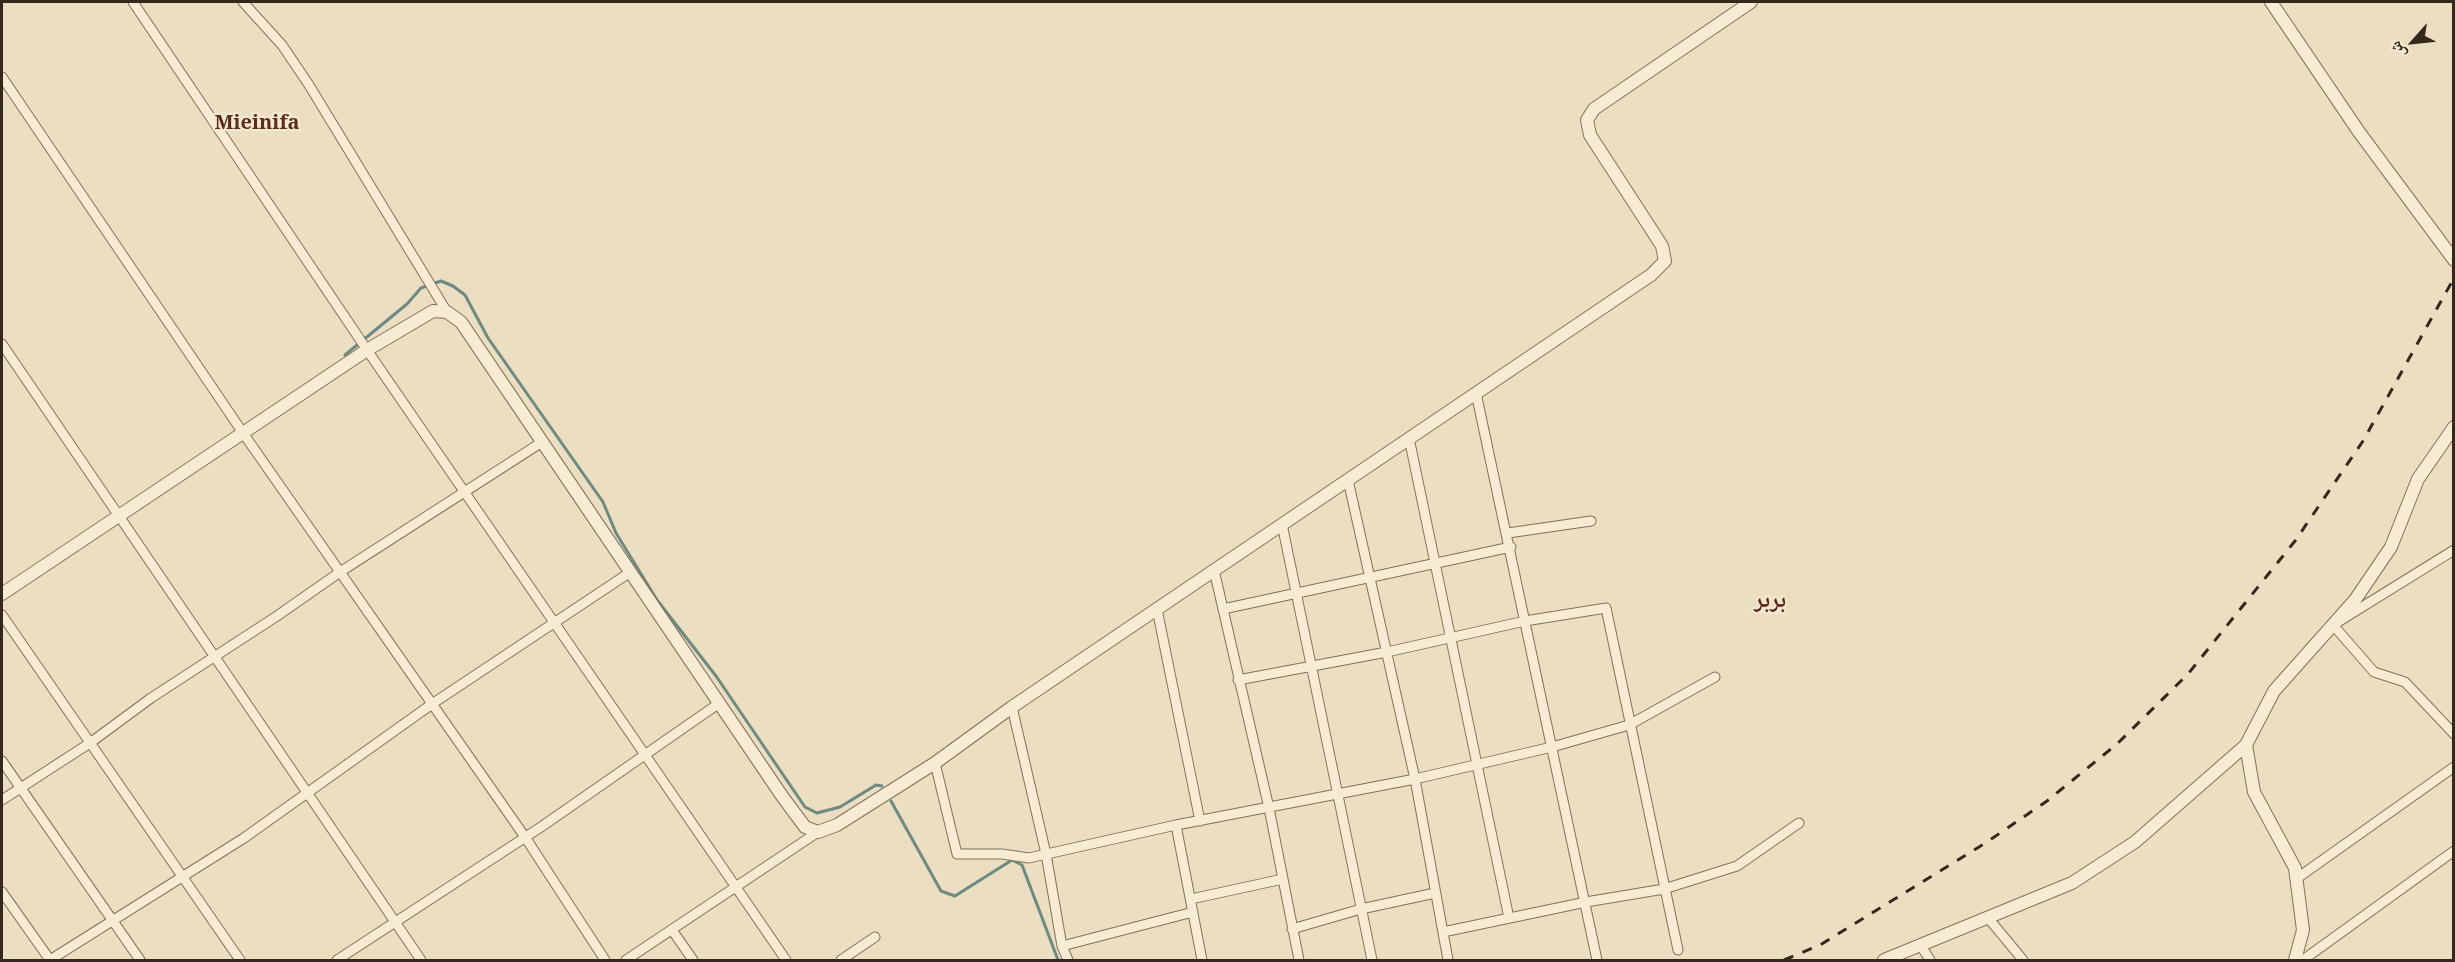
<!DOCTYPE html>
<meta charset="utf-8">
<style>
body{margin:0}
#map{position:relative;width:2455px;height:962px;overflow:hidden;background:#ebdec1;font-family:"Noto Serif","Noto Naskh Arabic",serif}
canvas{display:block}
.frame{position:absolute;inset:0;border:3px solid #34281d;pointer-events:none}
.north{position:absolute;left:2383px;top:12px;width:60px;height:60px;-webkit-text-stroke:4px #f3e9d0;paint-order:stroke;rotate:243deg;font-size:16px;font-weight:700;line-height:24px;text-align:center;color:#34281d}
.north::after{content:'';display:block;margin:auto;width:21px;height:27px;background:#34281d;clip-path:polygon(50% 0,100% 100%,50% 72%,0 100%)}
</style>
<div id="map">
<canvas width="2455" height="962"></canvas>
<div class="frame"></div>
<div class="north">ش</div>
</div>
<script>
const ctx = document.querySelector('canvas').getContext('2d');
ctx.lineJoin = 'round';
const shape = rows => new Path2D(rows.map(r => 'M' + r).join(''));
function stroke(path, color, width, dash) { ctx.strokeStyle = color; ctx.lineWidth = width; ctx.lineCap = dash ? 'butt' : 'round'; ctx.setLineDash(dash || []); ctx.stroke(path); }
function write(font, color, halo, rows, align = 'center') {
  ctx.font = font + ' "Noto Serif","Noto Naskh Arabic",serif'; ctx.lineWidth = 4.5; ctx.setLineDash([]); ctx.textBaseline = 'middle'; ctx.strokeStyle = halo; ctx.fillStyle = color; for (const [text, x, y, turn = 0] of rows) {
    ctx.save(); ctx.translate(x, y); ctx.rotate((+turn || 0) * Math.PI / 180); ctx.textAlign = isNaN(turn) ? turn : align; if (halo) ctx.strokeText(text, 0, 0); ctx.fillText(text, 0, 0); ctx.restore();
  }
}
const stream = shape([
 [345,355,407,304,421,288,441,281,453,286,465,295,488,338,603,502,616,533,657,600,716,676,805,807,817,813,840,807,876,785,882,786],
 [891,801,941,891,955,896,1012,860,1022,865,1058,960]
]);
const minor = shape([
 [133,2,367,350,786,960],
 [243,2,282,45,309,85,447,312],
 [2,77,243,433,525,837,605,960],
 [2,344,421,960],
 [1476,393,1597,960],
 [1409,438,1509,918],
 [1348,480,1415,779,1448,960],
 [1282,524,1372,960],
 [1508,533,1591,521],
 [2454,550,2333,625,2374,672,2405,682,2454,734],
 [1214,570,1269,808,1299,960],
 [1157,609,1200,821],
 [1223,609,1511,547],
 [2,615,240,960],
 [1238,680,1387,652,1525,621,1606,608,1678,950],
 [1012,707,1046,854,1062,946,1068,960],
 [2,761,140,960],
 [935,763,957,854,1002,854,1029,858,1176,825,1415,779,1552,747,1629,725,1715,677],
 [2,800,90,743,151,698,277,616,340,572,542,442],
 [1176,825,1202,960],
 [2296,879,2454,767],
 [2,892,50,960],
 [1191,899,1283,879],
 [1989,919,2023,960],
 [1292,929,1361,909,1435,893],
 [672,930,693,960],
 [1443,932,1586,902,1664,889,1737,866,1799,823],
 [1062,946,1193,912],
 [1921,946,1930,960],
 [50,960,244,838,432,704,629,573],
 [337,960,541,827,718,704],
 [626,960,818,832],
 [841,960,875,937],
 [2303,960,2454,851]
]);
const tertiary = shape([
 [2271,2,2359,132,2454,260],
 [2,594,367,350,433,311,447,312,461,322,782,796,805,827,818,832,837,825,935,763,1012,707,1651,275,1665,261,1662,246,1590,135,1587,120,1594,109,1751,2],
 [1884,960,2072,883,2135,842,2246,745],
 [2295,960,2303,930,2295,868,2254,792,2246,745,2274,691,2355,600,2391,547,2418,479,2454,427]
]);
const rail = shape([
 [1784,960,1820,945,1984,844,2047,801,2117,744,2188,674,2295,541,2363,441,2454,278]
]);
const neighbourhoodNames = [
 ["Mieinifa",257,123]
];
const districtNames = [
 ["بربر",1770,600]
];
stroke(stream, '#6b8b83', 3);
stroke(minor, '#837059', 11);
stroke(tertiary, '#837059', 14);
stroke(minor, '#f7ecd3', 9);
stroke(tertiary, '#f7ecd3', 12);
stroke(rail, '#34281d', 3, [10, 10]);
write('bold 20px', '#5e2c1f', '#f3e9d0', neighbourhoodNames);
write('bold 24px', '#5e2c1f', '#f3e9d0', districtNames);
</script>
